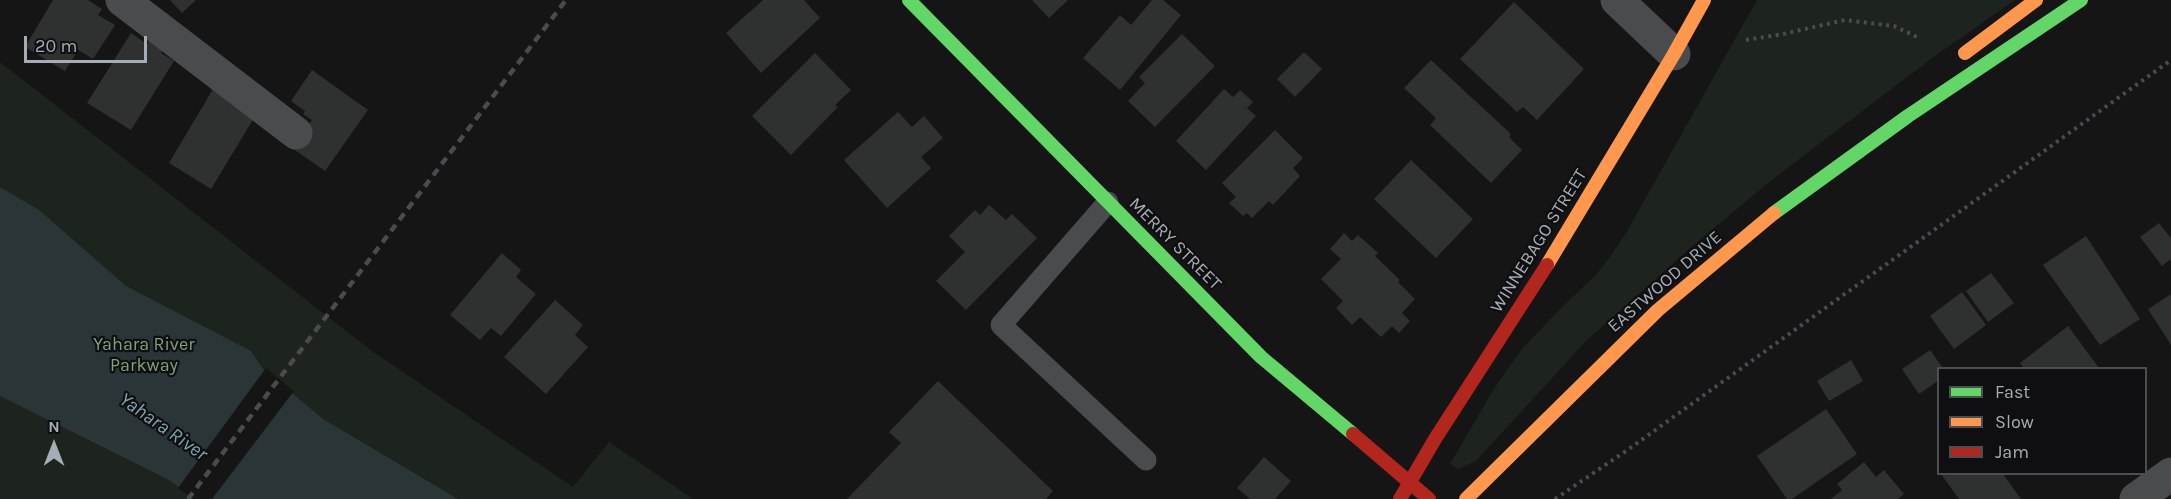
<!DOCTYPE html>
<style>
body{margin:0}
#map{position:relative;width:2171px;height:499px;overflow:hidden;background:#151515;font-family:Karla,sans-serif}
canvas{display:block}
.legend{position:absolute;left:1937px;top:367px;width:210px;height:108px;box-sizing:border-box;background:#0f0f11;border:2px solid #4b4f53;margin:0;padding:8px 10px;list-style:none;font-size:18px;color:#a5aeb6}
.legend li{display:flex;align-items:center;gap:12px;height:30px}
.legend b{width:30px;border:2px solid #4b4f53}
.north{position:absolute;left:24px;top:415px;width:60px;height:60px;-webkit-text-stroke:4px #0f0f11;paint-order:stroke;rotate:0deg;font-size:16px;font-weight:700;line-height:24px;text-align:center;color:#a5aeb6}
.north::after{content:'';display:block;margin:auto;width:21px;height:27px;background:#a5aeb6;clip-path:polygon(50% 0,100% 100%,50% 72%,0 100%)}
.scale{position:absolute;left:24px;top:36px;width:123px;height:27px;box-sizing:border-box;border:3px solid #a5aeb6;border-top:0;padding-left:8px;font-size:18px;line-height:21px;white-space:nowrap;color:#a5aeb6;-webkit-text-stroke:4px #0f0f11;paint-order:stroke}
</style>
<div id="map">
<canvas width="2171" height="499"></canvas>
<ul class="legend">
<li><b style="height:8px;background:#63d668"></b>Fast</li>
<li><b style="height:8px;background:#ff974d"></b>Slow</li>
<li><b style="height:8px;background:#b3261e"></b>Jam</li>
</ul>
<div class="north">N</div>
<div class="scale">20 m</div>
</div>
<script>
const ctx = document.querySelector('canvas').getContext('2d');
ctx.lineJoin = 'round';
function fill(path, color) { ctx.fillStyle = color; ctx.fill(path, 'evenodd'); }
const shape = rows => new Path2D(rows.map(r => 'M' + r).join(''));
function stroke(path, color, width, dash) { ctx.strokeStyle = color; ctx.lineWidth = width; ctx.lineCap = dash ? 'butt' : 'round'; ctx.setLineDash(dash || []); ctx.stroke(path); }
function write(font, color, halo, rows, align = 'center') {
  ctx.font = font + ' Karla,sans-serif'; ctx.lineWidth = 4.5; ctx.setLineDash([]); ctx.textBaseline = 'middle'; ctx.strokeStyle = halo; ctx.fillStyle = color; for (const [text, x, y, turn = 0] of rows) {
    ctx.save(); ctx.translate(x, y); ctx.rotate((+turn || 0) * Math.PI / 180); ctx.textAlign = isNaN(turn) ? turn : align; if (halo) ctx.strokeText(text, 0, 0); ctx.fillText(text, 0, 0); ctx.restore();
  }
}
const green = shape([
 [1757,0,2015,0,1935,56,1773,179,1696,243,1587,340,1476,461,1458,469,1450,464,1495,387,1522,349,1562,307,1595,276,1610,257,1626,233],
 [0,62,372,351,573,487,609,442,693,499,0,499]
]);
const water = shape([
 [0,187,39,210,126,286,251,351,263,369,323,419,458,499,195,499,169,480,0,396]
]);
const pier = shape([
 [266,368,294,391,212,499,194,499,178,488]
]);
const building = shape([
 [53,0,88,0,102,9,98,15,115,25,93,59,78,50,65,71,25,47],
 [170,0,196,0,182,13],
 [763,0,804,0,820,18,761,73,726,33],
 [1032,0,1068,0,1049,18],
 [1152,0,1163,0,1181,15,1120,90,1083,58,1120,15,1131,25],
 [1514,2,1584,69,1537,120,1523,107,1517,112,1460,59],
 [131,33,147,44,152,35,167,44,161,53,174,61,131,130,87,103],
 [1182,34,1215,66,1155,127,1128,101,1145,83,1139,77],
 [1304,52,1322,69,1295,97,1277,79],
 [815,53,851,90,835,105,838,107,791,155,752,116],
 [1431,60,1511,134,1509,137,1522,150,1491,183,1430,125,1436,118,1404,88],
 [312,70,368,110,325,171,292,148,312,120,303,114,305,111,291,101],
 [213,89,254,118,211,189,169,163],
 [1224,89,1233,97,1240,90,1253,102,1247,108,1256,116,1206,170,1176,141],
 [898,112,912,127,924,116,943,138,921,157,931,168,887,208,844,160],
 [1275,130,1303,158,1293,168,1300,176,1273,205,1269,201,1252,218,1247,213,1243,216,1229,203,1236,197,1222,183],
 [1411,160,1473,219,1436,258,1374,199],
 [989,205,1006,220,1012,214,1037,238,966,310,936,281,965,252,949,236,975,210,980,215],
 [2159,223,2171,238,2171,259,2162,266,2140,237],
 [1344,233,1352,241,1358,235,1378,253,1375,256,1400,280,1398,282,1415,299,1402,313,1410,321,1399,333,1392,326,1381,337,1360,317,1352,325,1336,308,1343,301,1321,279,1341,259,1330,249],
 [2086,236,2140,319,2100,345,2043,265],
 [502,253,521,270,516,277,536,294,501,336,491,328,480,340,450,315],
 [1991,273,2014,303,1988,322,1966,291],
 [1962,292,1986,325,1954,349,1930,316],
 [2171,294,2171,345,2148,309],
 [555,300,583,325,575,335,588,347,546,394,504,357],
 [2068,326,2099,368,2024,368,2020,363],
 [1930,350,1943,368,1938,368,1938,381,1919,394,1902,369],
 [1851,360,1863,381,1829,401,1817,381],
 [938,381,1053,491,1046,499,847,499,901,443,889,432],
 [1826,409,1857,454,1792,499,1787,499,1757,456],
 [1264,457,1291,481,1275,499,1250,499,1237,488],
 [1864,462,1876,477,1884,470,1904,494,1898,499,1831,499,1842,490,1837,484],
 [1941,474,2003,474,2021,499,1959,499]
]);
const path = shape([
 [1746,40,1783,34,1845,20,1894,26,1919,38],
 [1555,499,1626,451,2171,60]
]);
const lane = shape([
 [1108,202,1001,325,1146,460]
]);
const street = shape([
 [122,0,296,133],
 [1617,0,1674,54],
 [2136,499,2171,474]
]);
const fast = shape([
 [909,0,1261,357,1353,434],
 [1774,213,1908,116,2081,0]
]);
const slow = shape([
 [1965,53,2036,0],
 [1547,265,1674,54,1704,0],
 [1466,499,1658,310,1774,213]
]);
const jam = shape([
 [1353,434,1429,499],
 [1400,499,1435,439,1547,265]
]);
const rail = shape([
 [188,499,566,0]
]);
const streetNames = [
 ["WINNEBAGO STREET",1539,241,-58],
 ["MERRY STREET",1175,244,45],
 ["EASTWOOD DRIVE",1665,282,-41]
];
const parkNames = [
 ["Yahara River",144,345],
 ["Parkway",144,366]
];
const waterNames = [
 ["Yahara River",163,427,35]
];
fill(green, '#1d231d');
fill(water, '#2a3538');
fill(pier, '#151515');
fill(building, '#2f3030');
stroke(path, '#4b4c50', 4, [3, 4.5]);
stroke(lane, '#494c4e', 21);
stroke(street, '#494c4e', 33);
stroke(fast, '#63d668', 14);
stroke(slow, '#ff974d', 14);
stroke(jam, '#b3261e', 14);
stroke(rail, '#494b4d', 4.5, [8, 6]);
write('18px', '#a5aeb6', '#0f0f11', streetNames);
write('18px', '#81a17c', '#0f0f11', parkNames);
write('italic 20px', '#7ca3b1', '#0f0f11', waterNames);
</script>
